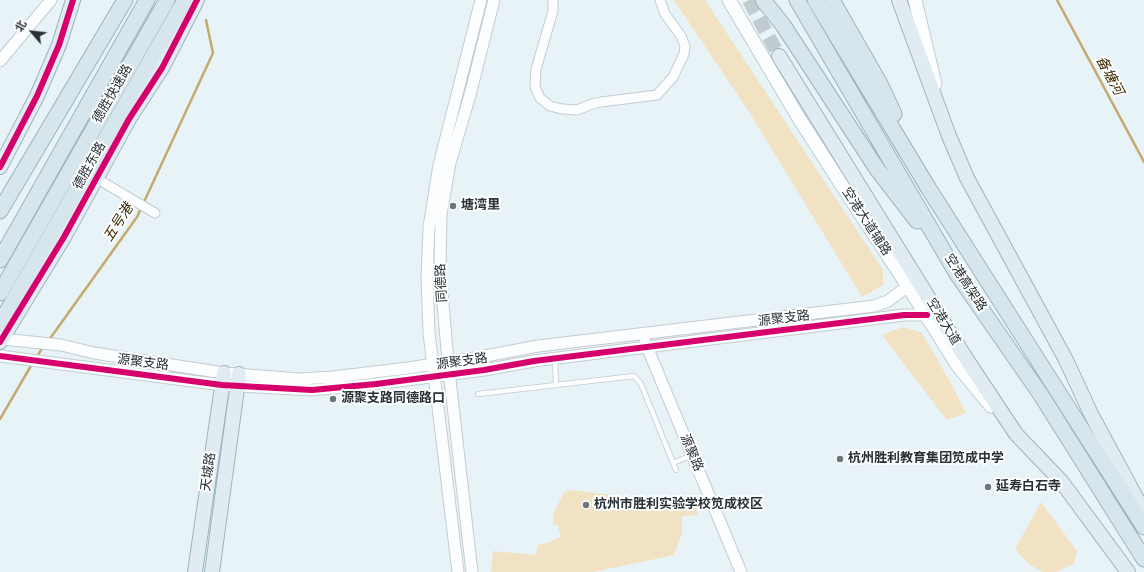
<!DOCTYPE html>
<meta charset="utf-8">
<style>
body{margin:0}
#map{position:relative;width:1144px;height:572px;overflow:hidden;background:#e8f3f8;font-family:"Sofia Sans Condensed","Noto Sans SC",sans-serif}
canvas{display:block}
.north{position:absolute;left:12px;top:12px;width:40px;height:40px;-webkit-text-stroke:3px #fefefe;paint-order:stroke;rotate:298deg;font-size:11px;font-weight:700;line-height:16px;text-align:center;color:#273136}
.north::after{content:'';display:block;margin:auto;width:14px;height:18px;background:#273136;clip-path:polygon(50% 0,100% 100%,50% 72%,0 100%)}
</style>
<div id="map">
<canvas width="1144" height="572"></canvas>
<div class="north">北</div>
</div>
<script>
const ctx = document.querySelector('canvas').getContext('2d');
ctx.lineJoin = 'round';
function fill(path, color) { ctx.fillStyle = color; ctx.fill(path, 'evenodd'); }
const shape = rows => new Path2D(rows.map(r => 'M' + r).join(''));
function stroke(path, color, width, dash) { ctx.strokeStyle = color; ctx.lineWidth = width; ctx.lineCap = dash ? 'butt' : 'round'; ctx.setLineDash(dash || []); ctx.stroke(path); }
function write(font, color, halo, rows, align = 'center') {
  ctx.font = font + ' "Sofia Sans Condensed","Noto Sans SC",sans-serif'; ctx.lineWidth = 4; ctx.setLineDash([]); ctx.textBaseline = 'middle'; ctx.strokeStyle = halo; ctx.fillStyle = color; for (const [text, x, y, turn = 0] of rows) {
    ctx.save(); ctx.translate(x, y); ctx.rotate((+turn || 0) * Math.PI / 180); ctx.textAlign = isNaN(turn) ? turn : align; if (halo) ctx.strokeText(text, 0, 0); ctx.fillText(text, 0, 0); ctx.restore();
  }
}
const green = shape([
 [674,0,705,0,883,270,883,285,862,297,751,115],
 [903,327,921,332,951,383,966,413,947,420,882,335],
 [573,490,695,506,698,515,682,516,682,533,674,555,593,572,491,572,493,551,536,555,538,545,551,542,561,536,557,524,554,526,553,524,553,515,564,492],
 [1041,502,1077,551,1074,564,1056,572,1043,572,1030,565,1015,549]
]);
const stream = shape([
 [1057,0,1144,162],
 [49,340,137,217,213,53,206,20],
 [36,358,43,347],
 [0,419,32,364]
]);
const primaryTunnel = shape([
 [749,0,779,56]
]);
const service = shape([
 [555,358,556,385],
 [478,394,634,376,641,384,676,470],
 [673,463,692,455]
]);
const minor = shape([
 [553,0,553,11,536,69,535,87,540,98,550,106,562,109,577,110,592,104,601,102,657,95,673,77,684,54,685,46,681,36,665,14,660,0],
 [96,178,155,213]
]);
const tertiary = shape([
 [0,61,51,0],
 [2,339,61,345,94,353,224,373,299,379,333,377,408,368,480,357,538,346,874,306,888,301,908,286],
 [645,342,741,572],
 [0,356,222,385,312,390,376,384,484,370,534,361,904,315,927,315],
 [458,572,429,333,427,278,429,227,439,165,481,0],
 [472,572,448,362,440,269,441,214,450,163,470,95,494,0]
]);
const secondary = shape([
 [729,0,797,115,852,201,908,286,958,366,991,406],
 [915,0,935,84]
]);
const primary = shape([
 [899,0,949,136,967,178,1066,360,1091,414,1144,512],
 [779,56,965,357,1016,434,1061,481,1128,572],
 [0,167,37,96,59,45,73,0],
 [0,342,64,237,129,119,162,68,197,0],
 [195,572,224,373],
 [212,572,239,374]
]);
const trunk = shape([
 [763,0,783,25,877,169,917,221],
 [797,0,957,274,1041,395,1144,559],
 [815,0,929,189,1144,527],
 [832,0,880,84,894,114],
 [0,211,125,0],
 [0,260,147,0],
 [0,293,167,0],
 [0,324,185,0]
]);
const cycleway = shape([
 [0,167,37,96,59,45,73,0],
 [0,342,64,237,129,119,162,68,197,0],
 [0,356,222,385,312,390,376,384,484,370,534,361,904,315,927,315]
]);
const markers = [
 [453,206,4,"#6b757a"],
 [333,399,4,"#6b757a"],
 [840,459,4,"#6b757a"],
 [988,487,4,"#6b757a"],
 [586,505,4,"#6b757a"]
];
const streetNames = [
 ["德胜快速路",113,94,-60],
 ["德胜东路",90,166,-61],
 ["空港大道辅路",866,222,57],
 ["同德路",442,283,-93],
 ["空港高架路",965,283,57],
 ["源聚支路",784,319,-7],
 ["空港大道",943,322,59],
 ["源聚支路",462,362,-8],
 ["源聚支路",143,363,7],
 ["源聚路",691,453,67],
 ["天城路",209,472,-82]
];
const poiNames = [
 ["塘湾里",461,206],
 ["源聚支路同德路口",341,399],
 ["杭州胜利教育集团笕成中学",848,459],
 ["延寿白石寺",996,487],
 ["杭州市胜利实验学校笕成校区",594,505]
];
const waterNames = [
 ["备塘河",1109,76,62],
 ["五号港",119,223,-57]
];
fill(green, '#f0e2c3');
stroke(stream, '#c4aa6d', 2.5);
stroke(primaryTunnel, '#c1ccd1', 14, [14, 7]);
stroke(service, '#c3ccd1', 6);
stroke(minor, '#c3ccd1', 11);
stroke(tertiary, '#c3ccd1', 13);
stroke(secondary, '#c3ccd1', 15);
stroke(primary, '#9db4bd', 16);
stroke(trunk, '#9db4bd', 17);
stroke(service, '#fcfdfe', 4.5);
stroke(minor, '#fcfdfe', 9);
stroke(tertiary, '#fcfdfe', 11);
stroke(secondary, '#fcfdfe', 13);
stroke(primary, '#e0ecf1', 14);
stroke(trunk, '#d7e6ed', 15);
stroke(cycleway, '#d6006c', 6);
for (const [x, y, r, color] of markers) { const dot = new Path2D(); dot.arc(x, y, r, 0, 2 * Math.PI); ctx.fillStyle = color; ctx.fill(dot); stroke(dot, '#fefefe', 1.5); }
write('13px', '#273136', '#fefefe', streetNames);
write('bold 13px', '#273136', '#fefefe', poiNames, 'left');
write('italic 14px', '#3e2c05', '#fefefe', waterNames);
</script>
